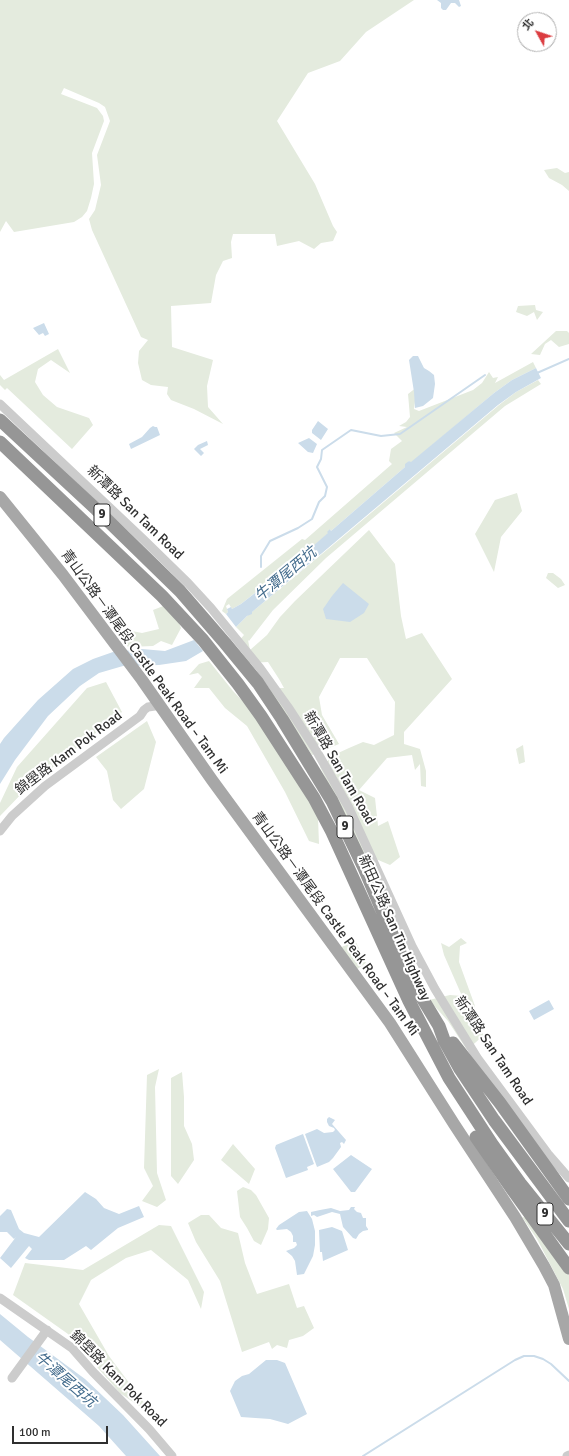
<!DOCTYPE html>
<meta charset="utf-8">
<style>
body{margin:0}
#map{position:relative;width:569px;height:1456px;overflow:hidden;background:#fff;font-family:Signika,"Noto Sans TC",sans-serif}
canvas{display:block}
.north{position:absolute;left:517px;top:12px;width:40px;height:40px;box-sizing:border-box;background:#fff;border:1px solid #acacac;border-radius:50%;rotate:310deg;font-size:11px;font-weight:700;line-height:16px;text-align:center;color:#2f2f2f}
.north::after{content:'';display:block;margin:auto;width:14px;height:18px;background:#db3c40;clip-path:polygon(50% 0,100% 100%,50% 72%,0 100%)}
.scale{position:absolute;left:12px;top:1426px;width:96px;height:18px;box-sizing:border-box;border:2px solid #2f2f2f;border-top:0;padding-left:5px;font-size:12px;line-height:14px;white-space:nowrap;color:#2f2f2f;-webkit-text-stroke:3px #fff;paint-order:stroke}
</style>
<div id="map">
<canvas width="569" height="1456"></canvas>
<div class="north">北</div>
<div class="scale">100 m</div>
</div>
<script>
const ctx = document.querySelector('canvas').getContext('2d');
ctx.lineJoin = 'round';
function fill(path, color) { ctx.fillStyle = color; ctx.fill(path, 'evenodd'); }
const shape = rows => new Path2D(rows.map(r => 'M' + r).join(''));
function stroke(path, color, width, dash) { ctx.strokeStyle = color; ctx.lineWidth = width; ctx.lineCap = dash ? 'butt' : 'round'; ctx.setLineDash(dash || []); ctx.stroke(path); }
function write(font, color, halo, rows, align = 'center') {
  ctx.font = font + ' Signika,"Noto Sans TC",sans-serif'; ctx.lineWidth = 4; ctx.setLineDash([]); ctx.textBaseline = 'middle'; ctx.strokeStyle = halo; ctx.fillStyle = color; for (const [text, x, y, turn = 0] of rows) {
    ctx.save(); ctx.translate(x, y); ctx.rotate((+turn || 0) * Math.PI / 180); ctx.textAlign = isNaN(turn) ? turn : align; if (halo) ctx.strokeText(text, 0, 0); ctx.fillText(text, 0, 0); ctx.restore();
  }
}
const green = shape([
 [0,0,414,0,366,32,340,61,308,73,277,121,315,184,333,226,337,232,333,241,321,243,314,249,299,241,277,246,275,234,233,234,231,242,232,258,223,261,216,275,211,303,171,306,172,347,213,360,207,386,208,407,223,424,194,409,171,400,167,394,168,387,151,385,142,380,138,363,139,351,148,340,141,337,92,230,89,219,95,210,101,185,97,155,110,121,105,107,99,103,64,88,61,94,97,108,103,116,104,121,92,153,94,184,91,198,87,211,82,217,74,222,14,232,6,221,0,232],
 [557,168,565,173,569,172,569,191,562,185,549,178,544,170],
 [535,305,536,310,543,312,537,320,534,312,527,316,516,312,518,306],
 [556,331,567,331,569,333,569,344,559,347,551,340,545,344,540,355,531,354],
 [58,349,70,373,51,360,38,369,35,382,43,395,57,407,89,418,93,425,72,449,7,388,5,390,0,385,0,375,4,380],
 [533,362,536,368,512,380,494,393,411,463,409,461,405,467,331,531,330,529,329,533,306,552,241,604,232,609,229,604,226,606,228,612,226,614,222,611,227,599,302,539,305,540,392,464,389,461,391,449,402,441,394,433,407,427,399,426,406,422,410,417,408,394,417,387,414,409,419,411,473,390,482,383,489,372,493,378,498,377,495,383],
 [538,380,541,384,505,406,326,558,273,610,249,641,248,640,250,650,267,635,280,617,295,601,369,530,395,564,401,616,406,639,422,633,452,679,404,732,404,744,420,749,426,771,426,787,421,786,420,764,415,770,412,755,387,758,359,790,375,798,378,826,388,821,400,857,390,865,364,854,320,767,336,754,349,748,363,742,374,745,394,735,395,702,367,658,340,658,319,697,322,715,339,744,312,755,270,691,271,688,284,688,279,679,268,662,249,663,236,644,244,635,236,627,247,616,340,539,499,405,516,392],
 [517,493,522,511,501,537,494,572,475,534,495,500],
 [548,573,553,573,561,579,565,585,558,588,546,578],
 [166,605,175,613,181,628,172,645,161,641,153,646,128,647,110,622,119,614,132,631,142,633,159,629,153,610],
 [209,661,233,691,253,712,288,764,318,818,319,844,309,841,285,792,247,726,225,708,209,688,194,688,202,677,198,673,189,675,199,664],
 [106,682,122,712,27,788,0,816,0,803,17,767,87,688],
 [147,721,156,742,144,789,121,809,113,800,107,771,96,757],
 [523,745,525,762,519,764,516,749],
 [461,938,467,943,460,946,459,962,475,1006,473,1022,484,1035,467,1050,448,1021,429,1000,450,995,462,996,444,955,441,943,449,947],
 [355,940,366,963,356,970,340,948],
 [159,1069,155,1087,157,1173,166,1200,157,1207,142,1201,153,1186,144,1168,147,1075],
 [182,1072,184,1097,184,1126,192,1144,194,1160,178,1184,171,1176,171,1078],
 [233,1144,255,1169,249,1184,221,1160],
 [243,1187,251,1190,256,1195,269,1218,268,1229,261,1245,254,1241,247,1228,240,1217,237,1191],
 [201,1215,209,1215,221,1228,238,1233,245,1263,257,1294,289,1284,297,1308,304,1306,314,1328,303,1336,289,1340,287,1348,277,1345,272,1349,269,1342,242,1352,220,1281,196,1242,188,1223],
 [522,1217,527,1218,569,1275,569,1309,563,1289,537,1239],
 [159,1225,171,1226,204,1292,201,1309,188,1280,151,1250,126,1258,91,1280,79,1304,109,1356,148,1408,139,1406,120,1393,68,1334,13,1295,25,1263,83,1270]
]);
const water = shape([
 [437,0,459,0,461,6,459,7,455,3,451,3,446,10,443,10,441,8,441,3],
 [44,323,49,334,45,336,43,333,39,335,33,328],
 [413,356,418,356,424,368,429,371,434,375,435,384,433,398,423,406,415,408,414,392,409,360],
 [536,368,541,378,516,392,498,405,252,612,252,614,247,616,236,627,226,614,228,612,227,609,231,607,232,609,241,604,269,582,268,580,271,580,306,552,328,533,327,532,330,529,331,531,405,467,405,464,409,461,411,462,494,393,512,380],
 [318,421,328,429,321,440,312,433,312,430],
 [153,426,155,427,157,427,160,435,131,449,129,444,142,437,150,428],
 [309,438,317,444,313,453,308,452,298,443],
 [207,441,208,445,200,449,204,453,201,456,194,449,198,445],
 [343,583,369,604,364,613,350,622,326,619,323,609,332,596],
 [194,640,203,651,186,661,159,665,123,666,99,673,80,686,48,716,15,760,0,784,0,744,4,738,38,700,73,669,93,659,113,652,142,649,165,651],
 [549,1000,554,1009,534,1020,529,1011],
 [329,1117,335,1120,332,1124,346,1140,344,1144,342,1142,340,1143,341,1147,333,1158,329,1162,317,1167,305,1134,317,1129,324,1133,333,1132,335,1130,334,1128,329,1126,327,1122,327,1119],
 [303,1134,314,1164,307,1167,308,1170,286,1178,275,1148,276,1145],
 [351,1155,372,1169,355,1192,351,1192,333,1169],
 [85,1192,96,1199,104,1208,119,1214,139,1206,144,1217,118,1228,91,1250,86,1246,64,1260,29,1260,25,1258,32,1249,29,1246,11,1268,0,1258,16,1237,14,1239,7,1232,0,1232,0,1216,7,1209,11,1210,19,1229,24,1233,39,1237],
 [351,1207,355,1207,354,1209,357,1212,361,1213,363,1218,366,1218,366,1226,368,1229,368,1230,363,1231,359,1234,356,1239,353,1238,343,1227,340,1214,332,1212,317,1217,314,1215,311,1216,311,1212,320,1210,331,1208,340,1211,349,1210],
 [307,1211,312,1219,315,1231,315,1245,313,1256,304,1274,297,1275,295,1261,292,1256,286,1251,294,1248,297,1245,296,1242,293,1242,293,1236,291,1232,287,1229,277,1230,276,1229,279,1225,299,1212],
 [332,1227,342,1231,348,1250,323,1261,322,1252,320,1252,319,1230],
 [0,1314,28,1337,85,1379,123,1415,160,1456,126,1456,99,1426,0,1340],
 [266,1360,277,1360,285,1363,307,1414,288,1424,270,1419,241,1417,230,1391,235,1381,242,1376,249,1374]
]);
const stream = shape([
 [537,373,569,359],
 [261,567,261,556,270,541,298,528,312,519,319,502,325,496,327,487,317,467,321,459,322,450,351,430,381,436,400,434,485,375],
 [363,1456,515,1360,524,1356,534,1356,543,1359,551,1364,569,1381]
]);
const minor = shape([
 [0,404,143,539,188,583,211,608,260,668,288,707,316,750,349,808,412,946,435,989,478,1059,548,1154,569,1178],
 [0,831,12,816,45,786,140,716,144,710,148,707,155,706],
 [0,1298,72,1348,93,1372,149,1429,172,1456],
 [12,1378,47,1330],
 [567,1456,569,1455]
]);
const major = shape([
 [0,497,63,575,142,680,212,780,390,1023,454,1124,515,1217,544,1266,554,1285,569,1339]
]);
const highway = shape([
 [0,420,96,509,180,591,225,643,258,683,282,719,332,801,364,868,413,983,439,1026,444,1040,460,1069,494,1120,569,1221],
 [0,442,162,596,203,640,238,684,261,716,314,798,332,832,409,1001,449,1078,492,1144,520,1183,569,1244],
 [453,1043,500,1103,569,1199],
 [476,1137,512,1189,569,1268]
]);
const shields = [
 [102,515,16],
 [345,827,16],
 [545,1214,16]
];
const shieldNames = [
 ["9",102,515],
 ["9",345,827],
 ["9",545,1214]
];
const streetNames = [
 ["新潭路 San Tam Road",135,513,44],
 ["青山公路－潭尾段 Castle Peak Road – Tam Mi",144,662,54],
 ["錦壆路 Kam Pok Road",69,753,-37],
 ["新潭路 San Tam Road",339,768,60],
 ["青山公路－潭尾段 Castle Peak Road – Tam Mi",335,924,54],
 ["新田公路 San Tin Highway",394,928,66],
 ["新潭路 San Tam Road",493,1051,56],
 ["錦壆路 Kam Pok Road",118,1379,45]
];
const waterNames = [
 ["牛潭尾西坑",286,575,-40],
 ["牛潭尾西坑",65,1380,41]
];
fill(green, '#e4ebde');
fill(water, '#cbdcea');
stroke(stream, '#cbdcea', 2);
stroke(minor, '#ccc', 9);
stroke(major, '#a7a7a7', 12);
stroke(highway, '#969696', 13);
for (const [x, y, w] of shields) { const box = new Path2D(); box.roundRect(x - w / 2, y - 11, w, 22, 3); ctx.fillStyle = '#fff'; ctx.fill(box); stroke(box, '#2f2f2f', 1); }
write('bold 13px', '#2f2f2f', null, shieldNames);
write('14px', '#2f2f2f', '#fff', streetNames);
write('italic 15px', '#426b8c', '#fff', waterNames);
</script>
